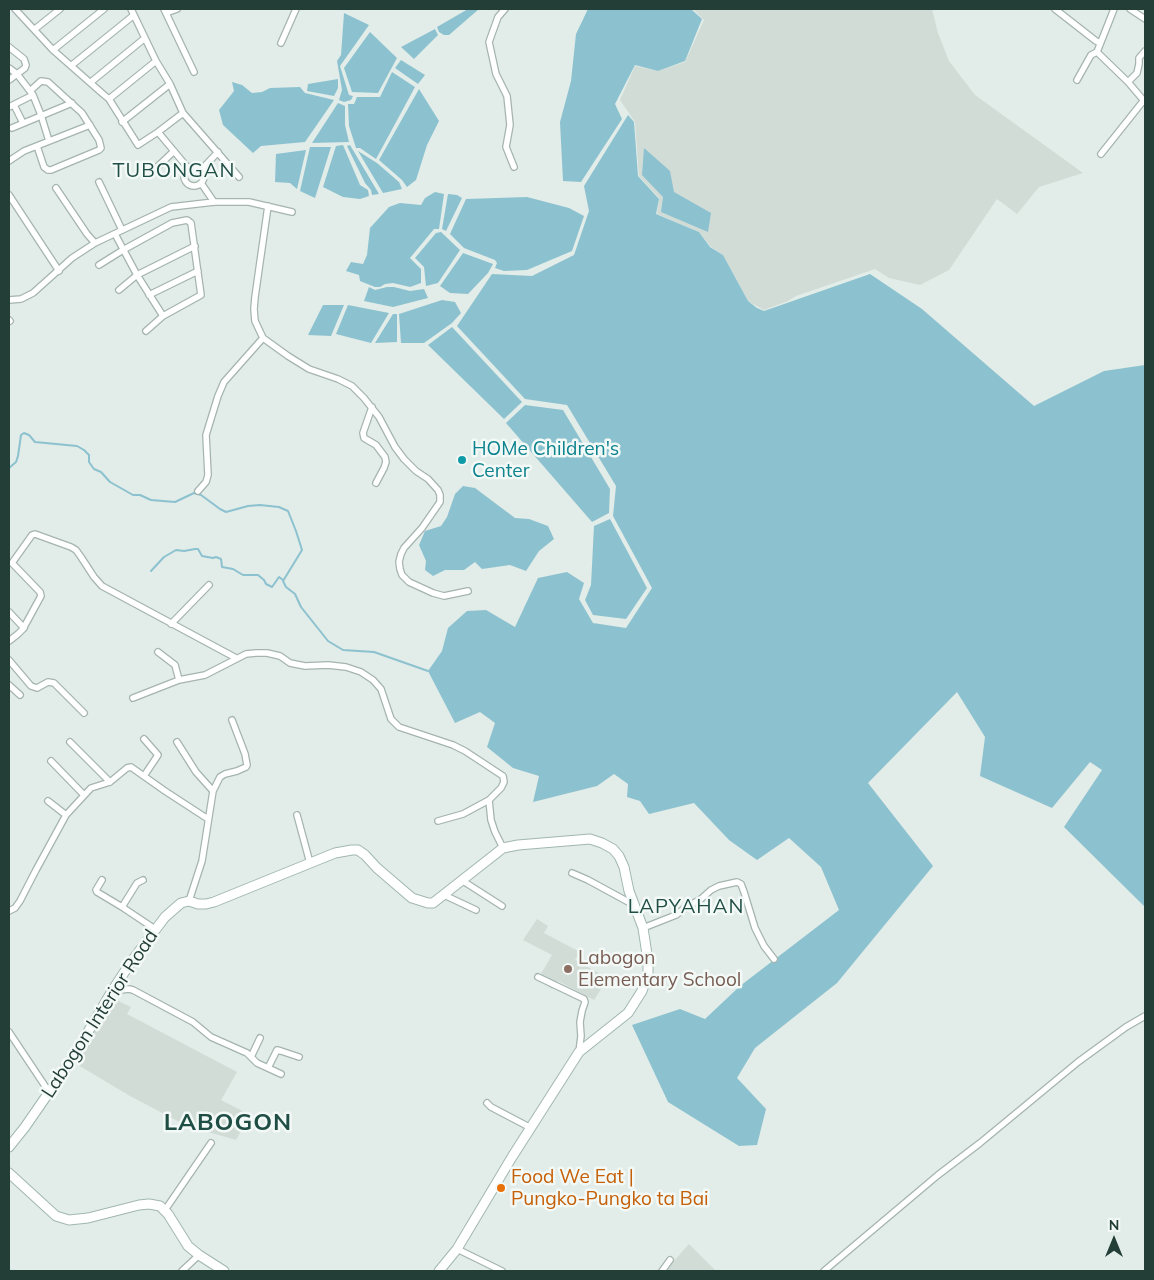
<!DOCTYPE html>
<style>
body{margin:0}
#map{position:relative;width:1154px;height:1280px;overflow:hidden;background:#e2ece8;font-family:Mulish,sans-serif}
canvas{display:block}
.frame{position:absolute;inset:0;border:10px solid #233d37;pointer-events:none}
.north{position:absolute;left:1089px;top:1215px;width:50px;height:50px;-webkit-text-stroke:4px #f3f9f6;paint-order:stroke;rotate:0deg;font-size:14px;font-weight:700;line-height:20px;text-align:center;color:#233d37}
.north::after{content:'';display:block;margin:auto;width:18px;height:22px;background:#233d37;clip-path:polygon(50% 0,100% 100%,50% 72%,0 100%)}
</style>
<div id="map">
<canvas width="1154" height="1280"></canvas>
<div class="frame"></div>
<div class="north">N</div>
</div>
<script>
const ctx = document.querySelector('canvas').getContext('2d');
ctx.lineJoin = 'round';
function fill(path, color) { ctx.fillStyle = color; ctx.fill(path, 'evenodd'); }
const shape = rows => new Path2D(rows.map(r => 'M' + r).join(''));
function stroke(path, color, width, dash) { ctx.strokeStyle = color; ctx.lineWidth = width; ctx.lineCap = dash ? 'butt' : 'round'; ctx.setLineDash(dash || []); ctx.stroke(path); }
function write(font, color, halo, rows, align = 'center') {
  ctx.font = font + ' Mulish,sans-serif'; ctx.lineWidth = 5; ctx.setLineDash([]); ctx.textBaseline = 'middle'; ctx.strokeStyle = halo; ctx.fillStyle = color; for (const [text, x, y, turn = 0] of rows) {
    ctx.save(); ctx.translate(x, y); ctx.rotate((+turn || 0) * Math.PI / 180); ctx.textAlign = isNaN(turn) ? turn : align; if (halo) ctx.strokeText(text, 0, 0); ctx.fillText(text, 0, 0); ctx.restore();
  }
}
const built = shape([
 [693,9,932,9,938,33,949,61,975,95,1083,173,1039,187,1017,214,997,199,949,270,920,285,889,278,875,269,796,296,788,301,764,310,748,301,723,255,710,246,699,232,657,214,659,198,639,176,635,122,620,100,635,66,658,71,685,62,704,20],
 [537,919,548,926,544,933,580,952,575,960,608,978,594,1000,558,981,552,989,538,979,552,955,523,940],
 [112,998,131,1007,127,1014,237,1072,221,1100,250,1115,236,1140,187,1126,130,1096,73,1062],
 [689,1244,716,1271,665,1271]
]);
const water = shape([
 [468,9,479,9,449,35,444,35,439,32,437,27],
 [588,9,691,9,702,19,685,61,658,71,635,65,615,104,622,119,581,182,563,181,560,122,571,81,576,34],
 [344,13,369,25,340,66,349,95,353,96,351,100,344,102,339,100,342,90,337,61,341,55],
 [435,29,438,35,414,59,401,47],
 [370,32,397,58,378,93,352,92,344,68],
 [401,60,425,75,418,84,395,68],
 [392,72,415,87,376,159,360,148,356,148,349,126,348,104,354,104,357,97,380,97],
 [338,79,338,88,334,96,307,91,308,84],
 [232,82,242,85,252,93,262,92,270,88,300,87,305,93,334,100,305,142,261,146,253,153,223,125,219,110,234,91],
 [419,89,439,121,427,145,416,180,407,187,402,180,379,160],
 [338,103,345,106,345,125,349,142,312,143],
 [628,115,634,122,638,176,659,199,656,214,699,232,710,247,723,255,748,301,757,308,764,311,870,274,922,309,1034,406,1104,371,1145,365,1145,907,1064,827,1102,770,1090,762,1052,808,980,776,985,737,957,692,868,783,933,866,837,983,755,1048,737,1078,766,1109,757,1145,739,1146,668,1102,632,1025,680,1009,705,1019,740,986,839,910,821,867,789,838,757,860,729,840,694,803,649,814,640,801,627,797,628,784,614,774,597,786,533,802,539,776,513,768,487,747,495,723,480,712,455,723,428,671,442,651,448,628,467,611,486,610,515,627,538,578,567,572,584,583,579,599,593,623,626,628,652,588,613,516,616,486,567,405,525,399,457,326,492,274,532,276,574,255,589,211,584,186],
 [343,145,360,185,368,190,369,196,360,199,343,197,323,187,336,146],
 [350,145,379,194,372,195,371,190,365,183,347,146],
 [310,147,331,147,315,198,300,191],
 [644,148,670,171,674,192,711,213,708,232,661,212,663,197,642,175],
 [306,150,297,189,290,183,275,182,276,154],
 [358,151,377,163,399,182,402,189,383,193],
 [435,192,444,194,439,229,434,229,410,258,421,269,421,283,410,287,393,283,385,284,380,287,375,287,360,281,359,275,346,271,351,262,363,264,367,255,370,228,389,207,400,203,421,205,425,198],
 [448,194,457,195,462,198,446,231,442,229],
 [527,197,569,208,584,216,572,251,527,270,504,271,495,268,497,263,495,260,464,248,450,234,466,199],
 [441,232,460,250,438,283,426,286,424,267,415,258,436,233],
 [463,253,493,264,488,273,468,294,450,293,440,286],
 [369,287,375,290,387,287,394,287,410,291,424,289,428,298,393,307,364,301],
 [442,300,455,302,461,313,452,323,424,343,401,343,399,314],
 [323,305,344,305,331,336,308,335],
 [348,305,389,313,371,343,336,334],
 [393,314,397,314,397,342,375,343],
 [452,327,522,402,504,419,428,345],
 [525,405,563,410,610,489,609,513,592,522,506,423],
 [463,486,475,488,515,518,529,519,548,526,554,539,539,551,526,571,510,565,482,569,475,562,464,570,445,570,433,576,425,570,426,561,419,545,425,531,441,526,447,517,455,494],
 [610,519,647,588,626,619,593,615,585,600,591,585,594,526]
]);
const stream = shape([
 [9,468,16,462,18,456,21,435,24,433,29,435,35,442,77,446,84,450,89,455,89,462,94,469,101,472,110,482,133,495,140,495,151,500,175,502,194,493,201,495,220,509,226,512,248,506,260,505,279,507,288,511,296,531,302,550,283,581,286,587,295,594,301,607,328,641,343,650,374,652,428,671],
 [151,571,164,557,176,550,184,551,195,549,198,549,202,556,213,558,216,557,221,559,222,567,233,569,243,575,258,575,264,580,266,584,272,587,279,577,283,580]
]);
const street = shape([
 [15,9,53,50,103,94,109,99,138,145,158,132,183,113],
 [131,9,156,61,170,84,183,113,239,177],
 [164,9,194,72],
 [505,9,498,17,489,42,496,74,507,96,510,125,506,147,514,167],
 [1055,9,1096,41,1100,43],
 [1130,9,1145,19],
 [166,13,177,9],
 [35,29,60,9],
 [281,43,296,9],
 [9,47,24,59,26,65,25,68,9,80],
 [53,50,104,9],
 [1097,52,1128,82,1145,102],
 [1097,52,1114,9],
 [72,65,134,15],
 [9,68,17,74,33,95,41,115,49,141],
 [1077,80,1091,55,1097,52],
 [91,82,145,38],
 [1128,82,1137,73,1139,64,1139,58,1145,51],
 [30,91,41,81,48,82,82,113,99,140,101,148,99,150,51,170,48,170,44,167,37,146],
 [109,99,156,61],
 [14,105,23,123],
 [9,107,33,95],
 [122,122,170,84],
 [12,128,72,103],
 [158,132,188,168],
 [1101,154,1144,100],
 [9,161,24,151,90,125],
 '184 176a10 10 0 1 1 20 0a10 10 0 1 1-20 0Z',
 [202,169,218,152],
 [153,171,174,151],
 [99,182,122,230],
 [201,183,214,202],
 [56,188,87,234,95,243],
 [9,195,59,271],
 [268,206,255,297,254,309,255,321,263,338,288,356,309,369,338,379,352,386,364,398,379,417,395,447,404,459,416,471,428,479,438,490,440,495,440,502,422,528,404,548,401,554,399,562,400,569,402,575,409,582,433,593,444,596,468,591],
 [115,234,137,275,163,316],
 [99,265,123,250,172,223,187,220,191,223,201,295,163,316,146,331],
 [119,290,137,275,195,246],
 [149,295,198,271],
 [9,300,21,299,33,293,72,258,95,243,171,207,214,202,249,202,292,212],
 [9,320,10,321],
 [372,407,363,433,364,438,376,445,385,457,386,462,384,468,376,483],
 [198,491,206,482,208,475,206,435,218,396,224,382,263,338],
 [12,563,32,535,35,534,71,547,76,550,81,557,94,577,102,586,236,658],
 [9,612,24,628],
 [171,624,209,585],
 [9,641,18,634,23,629,41,596,40,592,12,563],
 [158,652,175,665,179,680],
 [9,660,31,686,37,688,48,682,54,683,84,713],
 [9,685,20,695],
 [133,698,179,680,205,675,246,654,256,653,267,653,280,656,290,663,305,666,328,665,346,667,361,672,373,680,381,689,391,719,399,727,453,745,465,751,503,776,504,782,501,788,489,800,491,820,495,832,503,848],
 [144,739,158,755,144,776],
 [70,742,110,782],
 [177,742,196,772,213,791],
 [51,761,84,795],
 [48,801,66,815],
 [297,815,310,863],
 [438,821,463,814,489,800],
 [572,873,588,880,634,905],
 [102,880,96,890,97,892,122,907],
 [143,880,137,883,122,907,155,929],
 [463,881,502,906],
 [444,895,476,910],
 [189,901,202,861,213,791,220,777,225,774,237,771,246,767,247,765,245,754,232,720],
 [9,911,15,908,20,901,36,870,66,815,91,788,110,782,127,768,131,767,165,791,208,819],
 [643,928,676,915,685,908,701,899,711,890,719,886,737,882,741,884,744,892,755,928,764,946,774,959],
 [538,977,584,999,585,1002,582,1011,580,1022,581,1036,579,1052],
 [112,991,129,989,133,990,193,1022,211,1037,247,1053,257,1063,281,1074],
 [9,1032,49,1092],
 [251,1057,260,1038],
 [268,1068,277,1050,281,1051,299,1057],
 [487,1103,491,1107,531,1128],
 [165,1210,211,1143],
 [457,1249,502,1271],
 [182,1271,199,1255],
 [662,1271,670,1260],
 [824,1271,938,1175,980,1143,1078,1062,1126,1027,1145,1016]
]);
const secondary = shape([
 [9,1147,25,1127,72,1059,112,991,131,962,165,917,181,903,189,901,198,904,206,904,214,902,335,853,352,850,358,850,365,855,377,868,412,898,428,903,433,903,503,848,518,845,590,839,602,843,613,849,619,856,624,867,629,891,643,928,648,961,648,974,642,991,628,1013,579,1052,512,1157,457,1249,439,1271],
 [9,1173,56,1216,69,1220,88,1218,139,1205,149,1204,160,1206,168,1214,188,1246,199,1255,224,1271]
]);
const markers = [
 [462,460,5,"#0f9aa8"],
 [568,969,5,"#8d6e63"],
 [501,1188,5,"#e8710a"]
];
const cultureNames = [
 ["HOMe Children's",472,449],
 ["Center",472,471]
];
const educationNames = [
 ["Labogon",578,958],
 ["Elementary School",578,980]
];
const streetNames = [
 ["Labogon Interior Road",100,1014,-57]
];
const foodNames = [
 ["Food We Eat |",511,1177],
 ["Pungko-Pungko ta Bai",511,1199]
];
const neighbourhoodNames = [
 ["TUBONGAN",174,171],
 ["LAPYAHAN",686,907]
];
const districtNames = [
 ["LABOGON",228,1123]
];
fill(built, '#d1dcd7');
fill(water, '#8cc2cf');
stroke(stream, '#8cc2cf', 2);
stroke(street, '#a5b4af', 8);
stroke(secondary, '#a1b7b0', 11);
stroke(street, '#fff', 5.5);
stroke(secondary, '#fff', 9);
for (const [x, y, r, color] of markers) { const dot = new Path2D(); dot.arc(x, y, r, 0, 2 * Math.PI); ctx.fillStyle = color; ctx.fill(dot); stroke(dot, '#f3f9f6', 2); }
write('19px', '#0d838f', '#f3f9f6', cultureNames, 'left');
write('19px', '#785e54', '#f3f9f6', educationNames, 'left');
write('19px', '#233d37', '#f3f9f6', streetNames);
write('19px', '#c56008', '#f3f9f6', foodNames, 'left');
ctx.letterSpacing = '1px';
write('20px', '#1f4e45', '#f3f9f6', neighbourhoodNames);
ctx.letterSpacing = '0px';
ctx.letterSpacing = '1px';
write('bold 24px', '#1f4e45', '#f3f9f6', districtNames);
ctx.letterSpacing = '0px';
</script>
